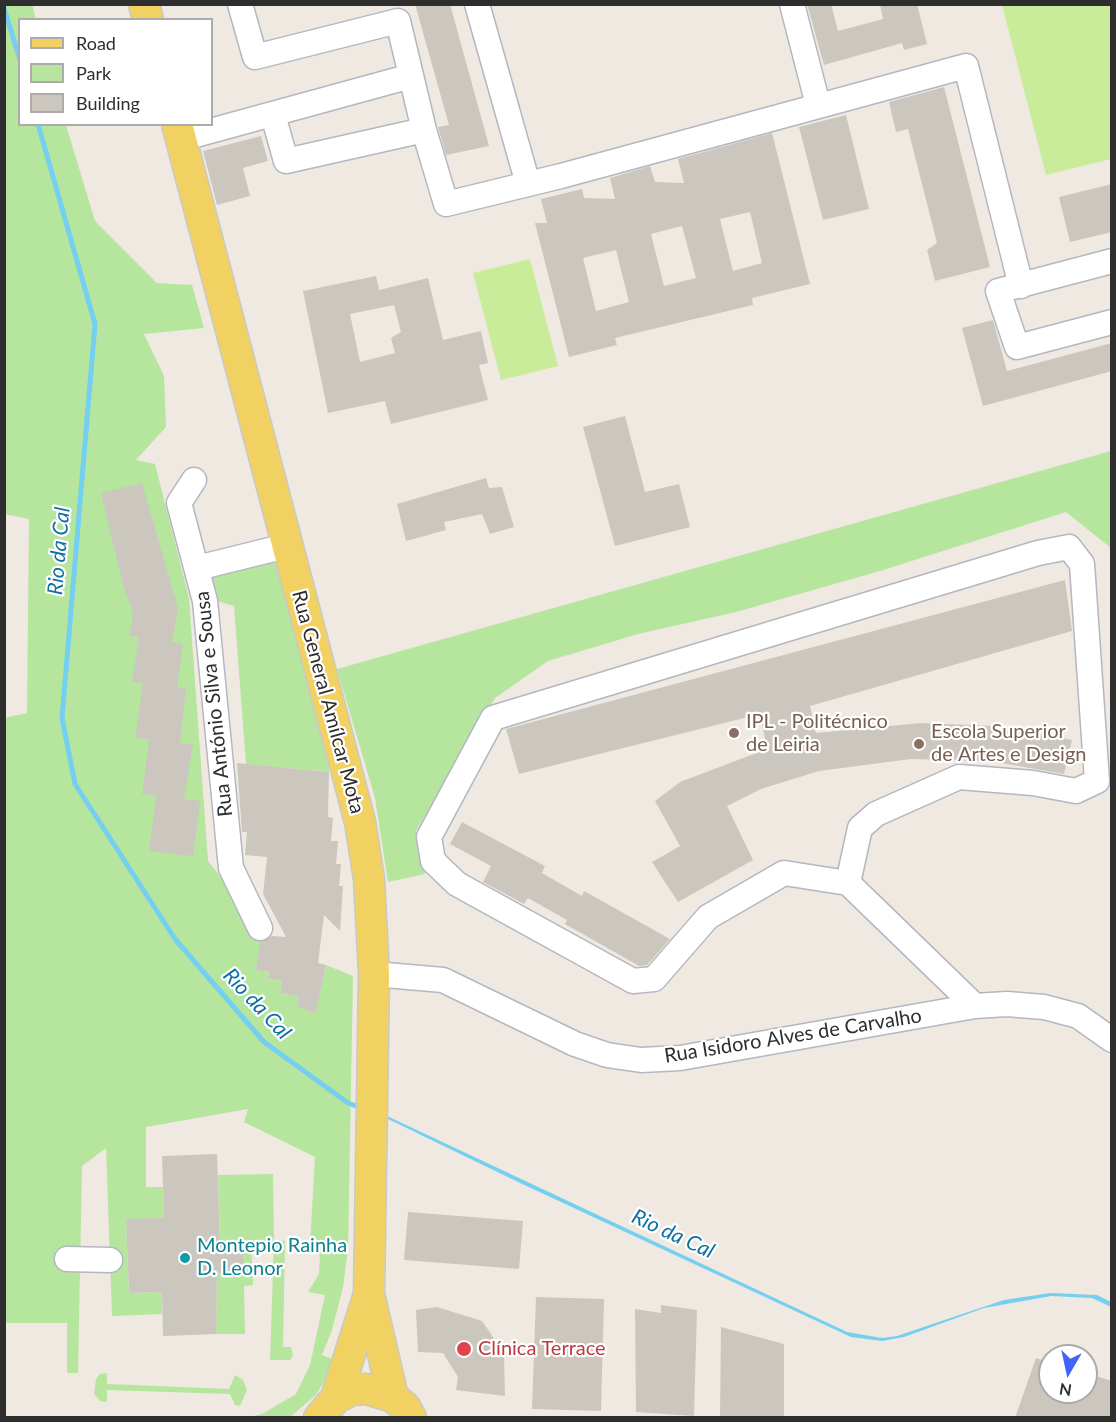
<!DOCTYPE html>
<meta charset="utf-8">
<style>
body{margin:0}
#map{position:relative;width:1116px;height:1422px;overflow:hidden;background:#efe9e1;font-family:Lato,sans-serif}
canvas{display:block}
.frame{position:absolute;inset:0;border:6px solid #2e2e2e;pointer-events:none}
.legend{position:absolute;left:18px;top:18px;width:195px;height:108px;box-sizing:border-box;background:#fff;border:2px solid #ababab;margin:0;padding:8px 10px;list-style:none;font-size:18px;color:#2e2e2e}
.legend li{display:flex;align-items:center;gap:12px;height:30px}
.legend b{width:30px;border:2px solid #ababab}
.north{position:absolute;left:1038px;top:1344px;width:60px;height:60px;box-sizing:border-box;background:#fff;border:2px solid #ababab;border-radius:50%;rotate:189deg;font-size:16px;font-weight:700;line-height:24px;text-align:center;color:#2e2e2e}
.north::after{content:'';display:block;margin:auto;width:21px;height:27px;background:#4264fb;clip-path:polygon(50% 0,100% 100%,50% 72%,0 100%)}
</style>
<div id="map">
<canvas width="1116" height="1422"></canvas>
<div class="frame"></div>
<ul class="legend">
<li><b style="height:8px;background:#f2d163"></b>Road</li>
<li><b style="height:16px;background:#b6e59e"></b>Park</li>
<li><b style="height:16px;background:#cbc7bf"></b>Building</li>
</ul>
<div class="north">N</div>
</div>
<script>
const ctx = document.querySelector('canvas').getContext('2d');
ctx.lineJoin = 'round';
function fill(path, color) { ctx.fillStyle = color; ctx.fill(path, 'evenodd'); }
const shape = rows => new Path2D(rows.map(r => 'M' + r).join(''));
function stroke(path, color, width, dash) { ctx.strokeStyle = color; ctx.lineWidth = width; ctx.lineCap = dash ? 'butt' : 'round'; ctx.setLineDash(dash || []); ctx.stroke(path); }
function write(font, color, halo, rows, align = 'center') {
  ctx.font = font + ' Lato,sans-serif'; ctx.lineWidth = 4.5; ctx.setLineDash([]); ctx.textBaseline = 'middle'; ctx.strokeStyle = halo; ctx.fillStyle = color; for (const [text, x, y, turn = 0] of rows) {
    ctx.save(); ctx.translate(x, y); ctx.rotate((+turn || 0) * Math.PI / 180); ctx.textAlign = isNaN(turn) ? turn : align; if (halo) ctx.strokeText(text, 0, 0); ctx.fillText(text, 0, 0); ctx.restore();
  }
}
const green = shape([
 [32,4,36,19,20,20,20,124,66,125,95,221,157,283,192,285,204,328,144,334,164,376,166,427,136,460,155,464,189,598,208,861,260,927,263,928,256,970,269,972,268,978,282,981,280,993,299,997,297,1007,316,1012,326,965,353,976,348,1249,343,1287,332,1330,322,1355,333,1359,325,1380,316,1395,290,1417,249,1417,262,1414,296,1394,310,1365,325,1295,308,1292,319,1274,320,1256,310,1244,315,1157,244,1122,248,1109,146,1127,146,1187,163,1187,164,1218,126,1220,129,1293,162,1292,162,1314,112,1316,106,1148,82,1166,78,1373,67,1373,67,1323,5,1323,4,718,27,713,29,519,4,514,4,5],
 [1111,451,1111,548,1066,512,880,571,736,612,638,634,548,661,495,698,416,831,425,874,388,882,375,798,337,669],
 [279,558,329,763,329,772,246,764,234,606,210,599,205,577],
 [273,1174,274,1240,285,1241,283,1347,291,1347,293,1356,290,1360,270,1360,274,1241,251,1241,253,1285,244,1286,245,1334,216,1334,217,1273,243,1273,220,1244,218,1175],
 [107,1373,107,1384,229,1389,235,1375,243,1380,247,1390,240,1406,235,1405,230,1394,107,1390,107,1402,100,1401,94,1394,96,1379,100,1374]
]);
const pitch = shape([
 [1002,5,1111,5,1111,159,1046,175],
 [530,259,558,366,501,380,473,273]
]);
const water = shape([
 [387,1116,847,1332,882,1338,897,1336,1004,1300,1050,1293,1097,1295,1111,1302,1111,1307,1092,1298,1051,1296,984,1308,904,1337,882,1341,851,1337,518,1182,386,1118]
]);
const stream = shape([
 [4,8,20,60],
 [38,124,95,324,62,718,75,784,175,939,264,1042,348,1103,364,1109]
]);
const building = shape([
 [415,4,450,4,489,146,446,155,438,127,449,125],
 [807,4,831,4,838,31,883,19,880,4,917,4,927,44,904,50,902,43,824,65],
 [944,87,990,267,935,281,927,250,937,243,908,129,896,132,889,102],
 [846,115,869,209,823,220,799,127],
 [772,133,810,284,752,298,753,305,615,338,617,345,569,357,535,223,547,223,541,199,582,189,584,198,615,199,610,178,650,166,655,182,684,183,678,159],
 [750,212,762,263,733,271,720,219],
 [682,226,696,278,664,286,651,234],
 [616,250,629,302,596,311,583,258],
 [261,136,268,161,243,168,250,196,217,205,203,151],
 [1112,184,1112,232,1070,242,1059,197],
 [376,276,379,290,428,278,443,340,481,331,488,363,479,365,488,400,391,424,385,401,328,413,303,291],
 [394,305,401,332,391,338,395,353,360,362,350,314],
 [993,320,1007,371,1112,343,1112,371,983,406,962,328],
 [625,416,645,492,679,484,690,527,615,546,583,427],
 [486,478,489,488,502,487,514,527,490,534,482,514,444,522,446,530,406,541,397,504],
 [142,483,178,608,172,642,183,644,177,687,186,688,180,743,193,744,184,799,200,801,193,856,149,851,156,796,142,794,149,739,135,738,143,683,132,682,139,637,129,636,133,613,124,589,101,493],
 [1065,580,1072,631,810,706,816,733,921,723,997,726,1072,740,1064,774,990,761,911,759,819,771,761,789,727,806,753,860,678,902,652,862,680,846,655,801,680,782,767,749,760,714,519,774,506,729],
 [237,763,329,772,328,817,333,818,331,841,338,841,336,864,341,864,339,886,343,886,340,931,324,915,318,963,326,965,316,1013,297,1007,299,997,280,993,282,981,268,978,269,972,256,970,260,942,272,936,286,937,263,894,267,857,245,855,247,832,242,832],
 [462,822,545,866,542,873,582,896,584,891,670,939,647,965,639,966,565,924,567,920,528,898,524,904,483,882,491,866,450,844],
 [217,1154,220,1244,243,1243,243,1273,217,1273,216,1334,163,1336,162,1292,129,1293,126,1219,164,1218,162,1156],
 [408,1212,523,1221,519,1269,404,1260],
 [536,1297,604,1299,601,1411,532,1409],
 [661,1305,697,1310,694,1416,636,1412,635,1309,661,1313],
 [437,1307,482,1321,504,1353,505,1396,456,1390,458,1377,443,1353,418,1352,416,1310],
 [721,1327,784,1344,784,1418,720,1418],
 [1036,1358,1050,1362,1050,1392,1086,1392,1086,1373,1112,1381,1112,1418,1015,1418]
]);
const minor = shape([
 [240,4,255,57,398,21,424,130],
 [477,4,528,184],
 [792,4,818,105],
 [273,115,286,161,424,130,446,204,561,176,966,66,1021,286],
 [181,139,411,76],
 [1112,261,998,291,1017,347,1112,322],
 [194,480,179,503,205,601,231,868,260,928],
 [197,568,286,546],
 [848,883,860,828,876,814,959,777,1033,783,1076,791,1097,781,1082,564,1069,547,1038,553,493,718,429,837,433,861,457,884,633,981,654,979,708,917,784,873,848,883,975,1006],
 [374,974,443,980,575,1044,607,1055,641,1060,680,1058,975,1006,1007,1004,1044,1007,1078,1016,1112,1040],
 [67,1259,110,1260]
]);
const major = shape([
 [144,4,148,20],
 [177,124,360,822,369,879,374,974,369,1294,393,1397],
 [336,1398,369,1294],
 [319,1418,336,1398,352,1390,366,1389,393,1397,405,1407,411,1418]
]);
const markers = [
 [734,733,6,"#8d6e63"],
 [919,744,6,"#8d6e63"],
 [185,1258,6,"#0f9aa8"],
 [464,1349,8,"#e0444e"]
];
const streetNames = [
 ["Rua General Amílcar Mota",328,702,75],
 ["Rua António Silva e Sousa",214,704,-96],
 ["Rua Isidoro Alves de Carvalho",793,1036,-9]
];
const educationNames = [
 ["IPL - Politécnico",746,722],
 ["de Leiria",746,745],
 ["Escola Superior",931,732],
 ["de Artes e Design",931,755]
];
const cultureNames = [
 ["Montepio Rainha",197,1246],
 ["D. Leonor",197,1269]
];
const healthNames = [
 ["Clínica Terrace",478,1349]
];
const waterNames = [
 ["Rio da Cal",59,551,-85],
 ["Rio da Cal",257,1004,47],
 ["Rio da Cal",673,1234,25]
];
fill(green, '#b6e59e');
fill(pitch, '#c9ec9a');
fill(water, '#75cff0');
stroke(stream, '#75cff0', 5);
fill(building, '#cbc7bf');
stroke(minor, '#b4b7c1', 27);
stroke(major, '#c9c9c9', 33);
stroke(minor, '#fff', 24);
stroke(major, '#f2d163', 30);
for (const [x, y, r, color] of markers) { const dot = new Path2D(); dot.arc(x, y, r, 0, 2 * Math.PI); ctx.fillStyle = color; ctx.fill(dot); stroke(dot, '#fff', 2); }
write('20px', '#2e2e2e', '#fff', streetNames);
write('20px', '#785e54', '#fff', educationNames, 'left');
write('20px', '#0d838f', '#fff', cultureNames, 'left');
write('20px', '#be3a42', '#fff', healthNames, 'left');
write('italic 21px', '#0d6fa3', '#fff', waterNames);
</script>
